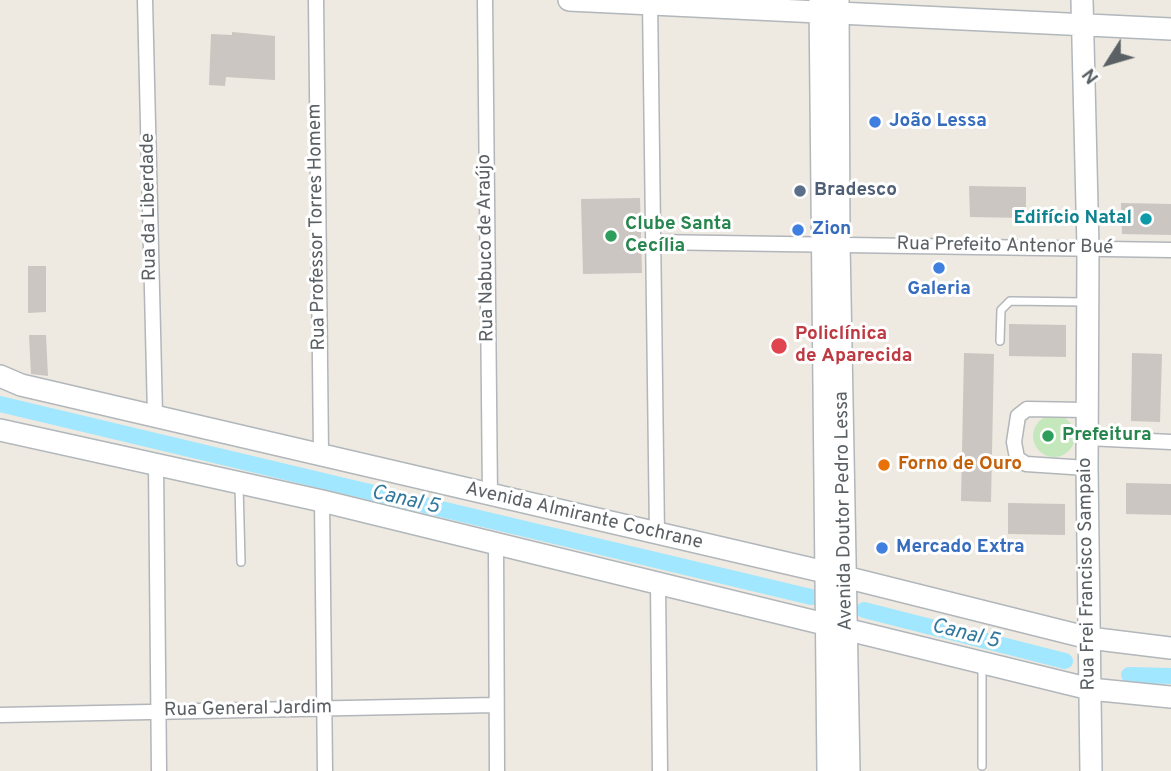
<!DOCTYPE html>
<meta charset="utf-8">
<style>
body{margin:0}
#map{position:relative;width:1171px;height:771px;overflow:hidden;background:#eee9e1;font-family:Overpass,sans-serif}
canvas{display:block}
.north{position:absolute;left:1073px;top:28px;width:70px;height:70px;-webkit-text-stroke:5px #fff;paint-order:stroke;rotate:233deg;font-size:19px;font-weight:700;line-height:28px;text-align:center;color:#5a6064}
.north::after{content:'';display:block;margin:auto;width:24px;height:32px;background:#5a6064;clip-path:polygon(50% 0,100% 100%,50% 72%,0 100%)}
</style>
<div id="map">
<canvas width="1171" height="771"></canvas>
<div class="north">N</div>
</div>
<script>
const ctx = document.querySelector('canvas').getContext('2d');
ctx.lineJoin = 'round';
function fill(path, color) { ctx.fillStyle = color; ctx.fill(path, 'evenodd'); }
const shape = rows => new Path2D(rows.map(r => 'M' + r).join(''));
function stroke(path, color, width, dash) { ctx.strokeStyle = color; ctx.lineWidth = width; ctx.lineCap = dash ? 'butt' : 'round'; ctx.setLineDash(dash || []); ctx.stroke(path); }
function write(font, color, halo, rows, align = 'center') {
  ctx.font = font + ' Overpass,sans-serif'; ctx.lineWidth = 6; ctx.setLineDash([]); ctx.textBaseline = 'middle'; ctx.strokeStyle = halo; ctx.fillStyle = color; for (const [text, x, y, turn = 0] of rows) {
    ctx.save(); ctx.translate(x, y); ctx.rotate((+turn || 0) * Math.PI / 180); ctx.textAlign = isNaN(turn) ? turn : align; if (halo) ctx.strokeText(text, 0, 0); ctx.fillText(text, 0, 0); ctx.restore();
  }
}
const green = shape([
 '1033 436a21 21 0 1 1 42 0a21 21 0 1 1-42 0Z'
]);
const canal = shape([
 [0,404,811,597],
 [864,610,1065,661],
 [1129,675,1171,676]
]);
const building = shape([
 [232,32,275,36,275,80,226,77,225,86,209,85,211,34,232,35],
 [969,186,1026,187,1026,218,970,217],
 [640,198,642,273,583,274,581,199],
 [1121,203,1171,204,1171,235,1122,234],
 [28,266,46,266,46,312,28,313],
 [1009,324,1066,325,1066,357,1009,356],
 [29,335,46,335,48,376,31,374],
 [964,353,994,354,991,502,961,501],
 [1132,353,1162,354,1160,422,1131,421],
 [1126,483,1171,484,1171,515,1126,514],
 [1008,503,1065,504,1065,535,1008,534]
]);
const lane = shape([
 [1000,341,1001,310,1010,301,1084,302],
 [239,485,241,562],
 [982,665,982,766]
]);
const street = shape([
 [145,0,155,414],
 [316,0,321,453],
 [485,0,490,496],
 [650,0,657,535],
 [653,242,1171,250],
 [1086,410,1027,409,1018,416,1014,442,1017,458,1026,464,1087,468],
 [1087,438,1171,442],
 [156,464,159,771],
 [322,501,325,771],
 [496,545,497,771],
 [658,585,660,771],
 [0,715,496,705]
]);
const secondary = shape([
 [569,0,1171,29],
 [820,0,828,771],
 [838,0,839,244,849,771],
 [1082,0,1088,248,1087,468,1091,771],
 [0,376,21,385,825,572,1089,638,1171,648],
 [0,430,322,501,1090,689,1171,697]
]);
const markers = [
 [875,122,7,"#3f7fe0"],
 [800,191,7,"#5c6f8a"],
 [1146,219,7,"#0f9aa8"],
 [798,230,7,"#3f7fe0"],
 [611,236,7,"#2e9e5b"],
 [939,268,7,"#3f7fe0"],
 [779,346,9,"#e0444e"],
 [1048,436,7,"#2e9e5b"],
 [884,465,7,"#e8710a"],
 [882,548,7,"#3f7fe0"]
];
const shopNames = [
 ["João Lessa",889,122],
 ["Zion",812,230],
 ["Galeria",939,290,"center"],
 ["Mercado Extra",896,548]
];
const serviceNames = [
 ["Bradesco",814,191]
];
const streetNames = [
 ["Rua da Liberdade",150,207,-91],
 ["Rua Professor Torres Homem",318,227,-91],
 ["Rua Prefeito Antenor Bué",1005,247,1],
 ["Rua Nabuco de Araújo",487,248,-91],
 ["Avenida Doutor Pedro Lessa",845,511,-91],
 ["Avenida Almirante Cochrane",584,517,13],
 ["Rua Frei Francisco Sampaio",1088,574,-91],
 ["Rua General Jardim",248,710,-1]
];
const cultureNames = [
 ["Edifício Natal",1132,219]
];
const leisureNames = [
 ["Clube Santa",625,225],
 ["Cecília",625,247],
 ["Prefeitura",1062,436]
];
const healthNames = [
 ["Policlínica",795,335],
 ["de Aparecida",795,357]
];
const foodNames = [
 ["Forno de Ouro",898,465]
];
const waterNames = [
 ["Canal 5",405,501,13],
 ["Canal 5",965,635,14]
];
fill(green, '#c4e8bc');
stroke(canal, '#a1e7ff', 16);
fill(building, '#cbc6c1');
stroke(lane, '#b2b6ba', 10);
stroke(street, '#b2b6ba', 17);
stroke(secondary, '#b1b7bb', 24);
stroke(lane, '#fff', 7);
stroke(street, '#fff', 14);
stroke(secondary, '#fff', 21);
for (const [x, y, r, color] of markers) { const dot = new Path2D(); dot.arc(x, y, r, 0, 2 * Math.PI); ctx.fillStyle = color; ctx.fill(dot); stroke(dot, '#fff', 2.5); }
write('bold 19px', '#366cbe', '#fff', shopNames, 'left');
write('bold 19px', '#4e5e75', '#fff', serviceNames, 'left');
write('19px', '#5a6064', '#fff', streetNames);
write('bold 19px', '#0d838f', '#fff', cultureNames, 'right');
write('bold 19px', '#27864d', '#fff', leisureNames, 'left');
write('bold 19px', '#be3a42', '#fff', healthNames, 'left');
write('bold 19px', '#c56008', '#fff', foodNames, 'left');
write('italic 21px', '#30789c', '#fff', waterNames);
</script>
